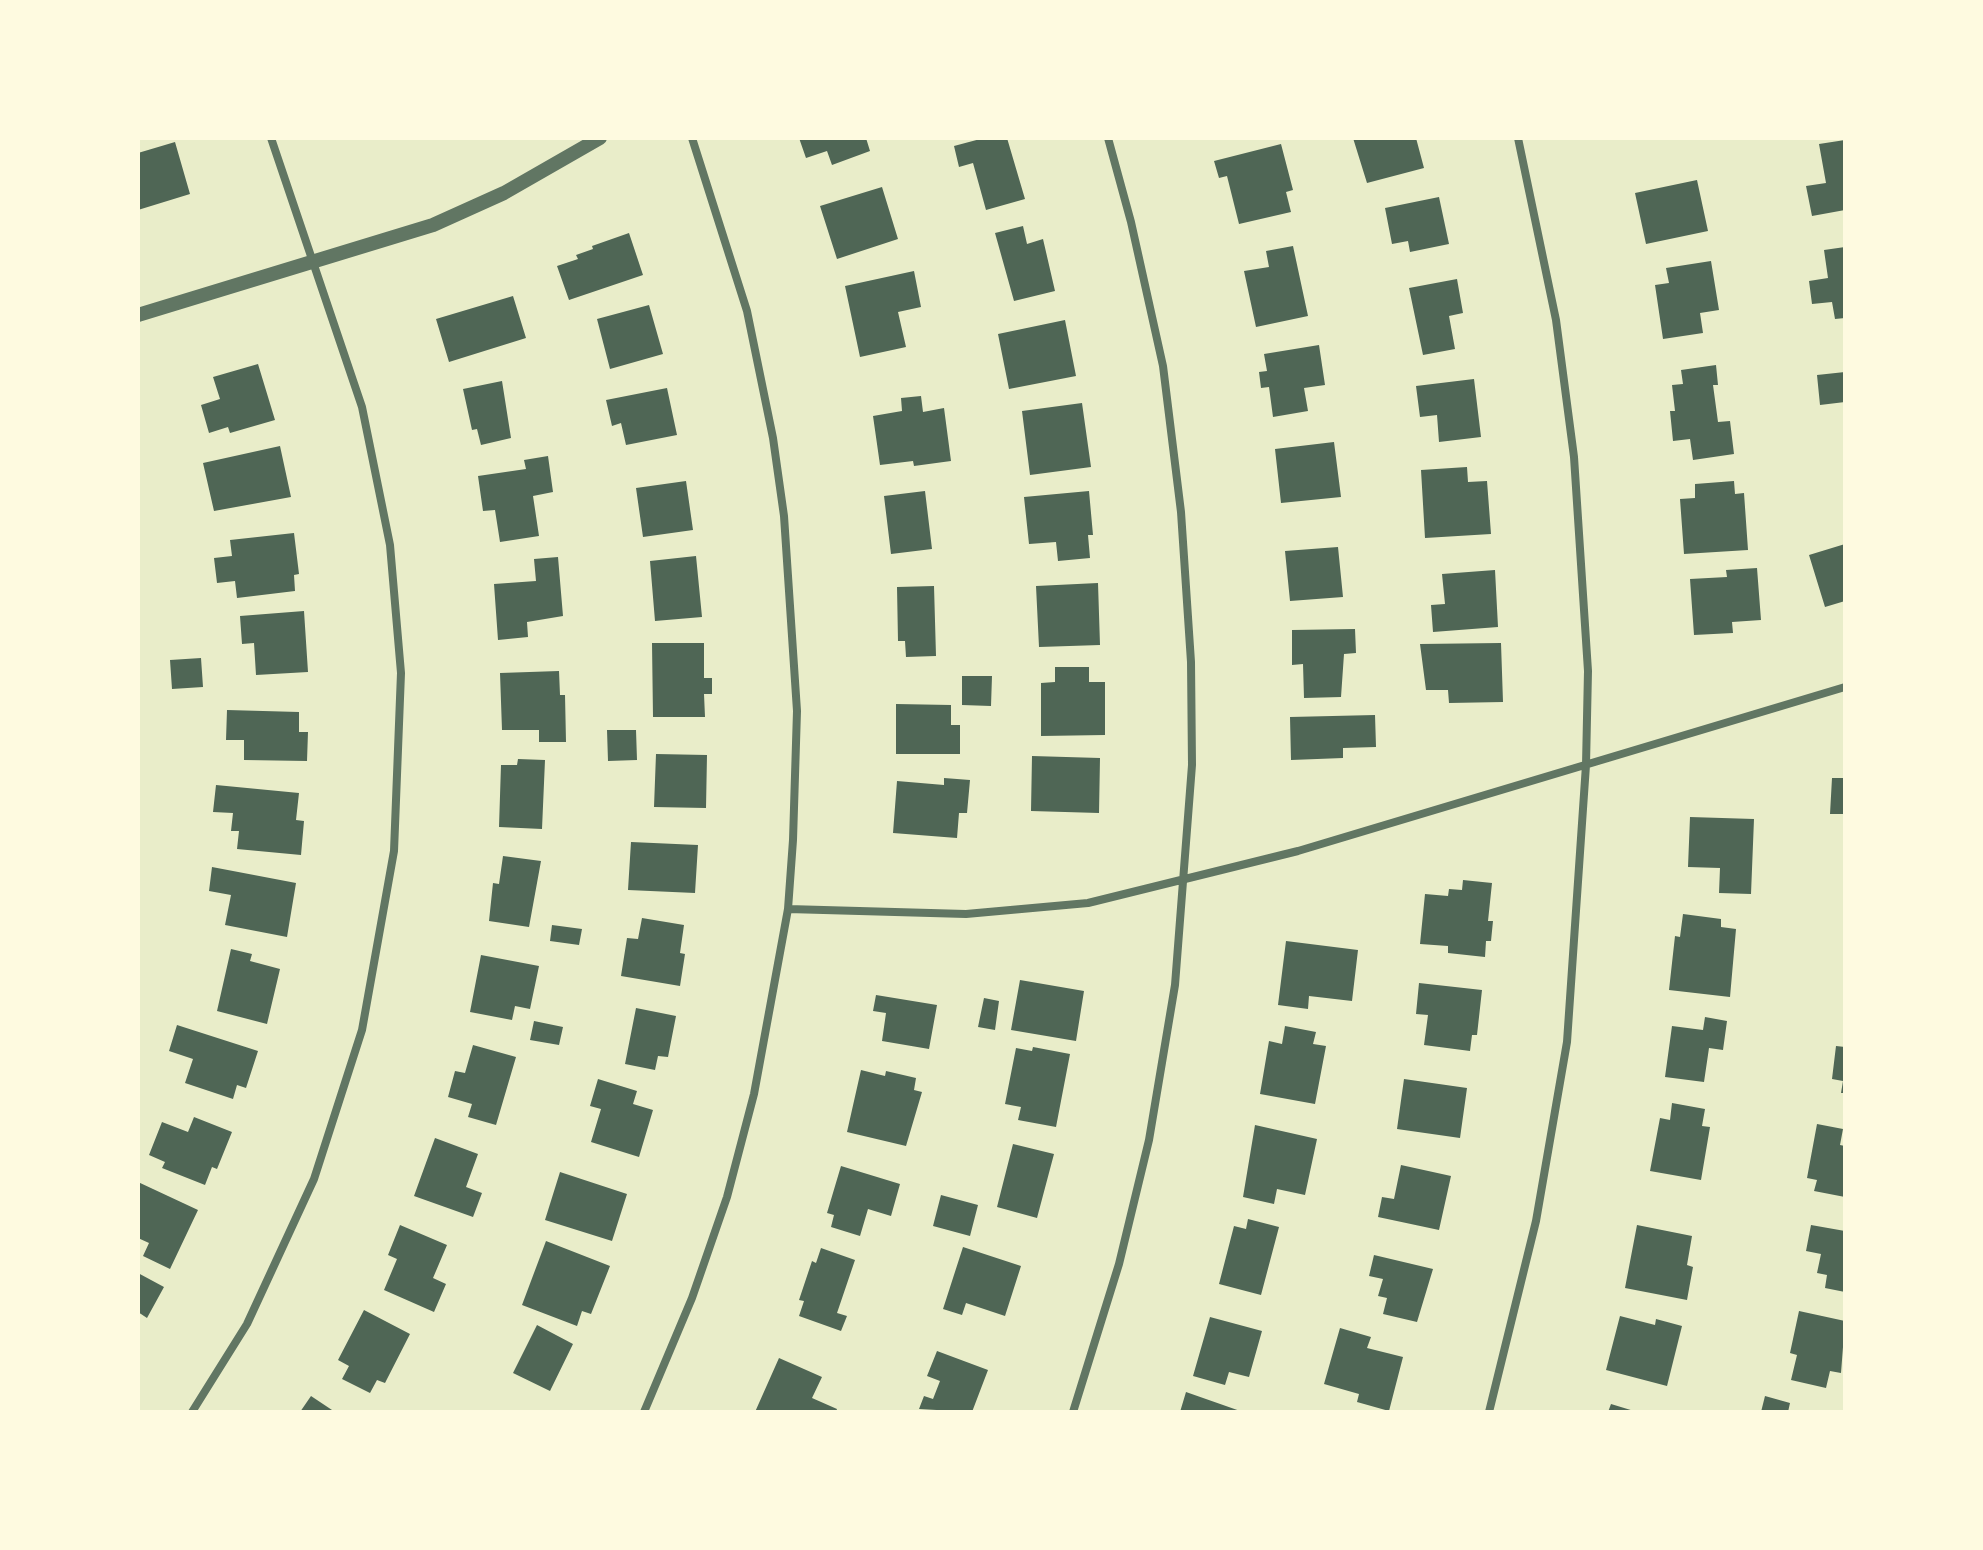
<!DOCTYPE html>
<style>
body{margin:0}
#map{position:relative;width:1983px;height:1550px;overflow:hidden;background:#e9edc9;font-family:"Asap Condensed",sans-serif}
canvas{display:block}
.frame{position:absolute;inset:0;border:140px solid #fefae0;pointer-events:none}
</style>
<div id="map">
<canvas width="1983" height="1550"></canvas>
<div class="frame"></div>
</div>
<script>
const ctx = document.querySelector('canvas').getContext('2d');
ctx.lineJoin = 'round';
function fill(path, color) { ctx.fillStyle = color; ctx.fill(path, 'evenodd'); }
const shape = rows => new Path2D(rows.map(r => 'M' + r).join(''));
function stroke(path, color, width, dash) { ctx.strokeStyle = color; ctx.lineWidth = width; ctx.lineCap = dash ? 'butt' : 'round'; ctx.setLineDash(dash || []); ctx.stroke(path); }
const building = shape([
 [799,138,866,138,870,151,832,165,827,151,806,158],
 [984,138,1007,138,1025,199,986,210,973,163,959,167,954,146],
 [1353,138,1416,138,1424,168,1367,183],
 [1845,140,1845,210,1812,216,1806,186,1826,183,1819,144],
 [175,142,190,194,138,210,138,153],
 [1281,144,1293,190,1286,192,1291,212,1239,224,1227,176,1219,178,1214,161],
 [1697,180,1708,231,1646,244,1635,193],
 [882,187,898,239,837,259,820,206],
 [1439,197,1449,244,1410,252,1408,241,1392,244,1385,208],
 [1023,226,1027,244,1043,239,1055,291,1014,301,995,233],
 [629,233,643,275,569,300,557,266,578,259,576,255,593,249,592,246],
 [1293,246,1308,316,1256,327,1244,271,1269,267,1266,251],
 [1845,247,1845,318,1835,319,1832,302,1812,304,1809,281,1828,278,1824,250],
 [1711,261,1719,310,1700,313,1703,333,1663,339,1655,285,1669,283,1666,268],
 [914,271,921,307,898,312,906,347,860,357,845,286],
 [1457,279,1463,313,1449,316,1455,349,1423,355,1409,288],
 [513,296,526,338,449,362,436,319],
 [649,305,663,354,610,369,597,319],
 [1065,320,1076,376,1009,389,998,334],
 [1319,345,1325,385,1304,388,1308,411,1273,417,1269,387,1261,388,1259,372,1267,371,1264,354],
 [258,364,275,420,230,433,228,427,209,433,201,405,220,399,213,377],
 [1716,365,1718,385,1713,385,1718,422,1730,421,1734,454,1693,460,1690,439,1673,441,1670,411,1675,411,1672,385,1683,384,1681,370],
 [1845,372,1845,402,1820,405,1817,375],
 [1474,379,1481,437,1439,442,1437,415,1420,417,1416,386],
 [502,381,511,438,481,445,477,429,472,430,463,389],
 [667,388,677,435,626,445,621,423,612,426,606,400],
 [921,396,923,412,944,408,951,461,914,466,913,461,880,465,873,416,902,411,901,398],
 [1082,403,1091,467,1030,475,1022,411],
 [1334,442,1341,497,1281,503,1275,449],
 [280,446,291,497,214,511,203,463],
 [548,456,553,492,533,496,539,536,500,542,495,510,483,511,478,476,526,469,524,460],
 [1467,467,1468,482,1487,481,1491,534,1425,538,1421,470],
 [686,481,693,530,643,537,636,488],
 [1734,481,1735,494,1744,493,1748,550,1684,554,1680,499,1695,498,1695,484],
 [925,491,932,549,891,554,884,496],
 [1089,491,1093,535,1088,535,1090,558,1058,561,1056,542,1029,544,1024,497],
 [294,533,299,574,294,575,295,591,237,598,235,581,217,583,214,558,232,556,230,540],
 [1845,544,1845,601,1825,607,1809,555],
 [1338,547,1343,597,1290,601,1285,551],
 [696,556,702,617,655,621,650,561],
 [558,557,563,616,527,622,528,637,498,640,494,584,536,581,534,559],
 [1757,568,1761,620,1732,622,1733,633,1694,635,1690,579,1727,577,1726,570],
 [1495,570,1498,627,1433,632,1431,605,1445,604,1442,574],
 [1098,583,1100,645,1039,647,1036,586],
 [934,586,936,656,906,657,905,641,898,641,897,587],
 [304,611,308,672,256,675,254,643,242,644,240,616],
 [1355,629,1356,653,1344,654,1341,697,1304,698,1303,664,1292,665,1292,630],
 [652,643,704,643,704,678,712,678,712,694,704,694,705,717,653,717],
 [1501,643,1503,702,1449,703,1448,690,1426,690,1420,644],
 [201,658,203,687,172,689,170,660],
 [1055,667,1089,667,1089,682,1105,682,1105,735,1041,736,1041,683,1055,682],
 [559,671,560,695,565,695,566,742,539,742,539,730,502,730,500,673],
 [962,676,992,676,991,706,962,705],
 [896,704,951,705,951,725,960,725,960,754,896,754],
 [227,710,299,712,299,732,308,732,307,761,244,760,244,740,226,740],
 [1375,715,1376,747,1343,748,1343,758,1291,760,1290,717],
 [607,730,636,730,637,760,608,761],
 [656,754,707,755,706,808,654,807],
 [1032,756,1100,758,1099,813,1031,811],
 [518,759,545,760,542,829,499,827,501,765,517,765],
 [944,778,970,780,967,813,959,813,957,838,893,833,897,781,944,785],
 [1832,778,1845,778,1845,814,1830,814],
 [216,785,299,793,296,820,304,821,301,855,237,849,239,831,231,831,233,813,213,812],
 [1690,817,1754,819,1751,894,1719,893,1720,868,1688,867],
 [631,842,698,845,695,893,628,890],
 [503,856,541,861,529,927,489,921,493,883,499,884],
 [212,867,296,883,287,937,225,925,231,895,209,891],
 [1463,880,1492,883,1488,921,1493,921,1491,941,1486,941,1485,957,1448,953,1448,946,1420,944,1425,894,1448,896,1449,889,1462,890],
 [1683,914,1721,919,1721,927,1736,929,1730,997,1669,990,1675,936,1680,937],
 [642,918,684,925,680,953,685,954,680,986,621,976,627,938,638,939],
 [552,925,582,929,579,945,550,941],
 [1286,941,1358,950,1352,1001,1309,996,1308,1009,1278,1005],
 [231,949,252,954,250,961,280,969,267,1024,217,1011],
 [481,955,539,966,530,1009,515,1006,512,1020,470,1012],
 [1020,980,1084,991,1076,1041,1011,1030],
 [1419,983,1482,990,1477,1035,1472,1035,1470,1051,1424,1045,1428,1015,1416,1014],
 [876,995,937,1005,929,1049,882,1041,886,1013,873,1011],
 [984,998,999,1001,995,1030,978,1027],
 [636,1008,676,1016,668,1057,658,1056,655,1070,625,1064],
 [1705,1017,1727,1021,1723,1050,1709,1048,1704,1082,1665,1077,1672,1026,1703,1030],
 [534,1021,563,1027,559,1045,530,1040],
 [177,1025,258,1051,246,1088,237,1085,233,1099,185,1083,193,1059,169,1051],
 [1285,1026,1316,1032,1313,1044,1326,1046,1315,1104,1260,1094,1269,1041,1282,1044],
 [473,1045,516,1057,496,1125,468,1117,472,1104,448,1097,455,1071,465,1073],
 [1836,1046,1845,1047,1845,1093,1841,1093,1843,1081,1832,1079],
 [1033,1047,1070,1054,1056,1127,1018,1120,1021,1107,1005,1104,1016,1048,1032,1051],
 [861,1070,885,1076,886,1071,916,1078,914,1090,922,1092,906,1146,847,1132],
 [598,1079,637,1091,633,1104,653,1110,639,1157,591,1142,601,1109,590,1106],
 [1404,1079,1467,1088,1460,1138,1397,1129],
 [1672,1103,1705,1109,1702,1126,1710,1127,1701,1180,1650,1171,1660,1118,1670,1120],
 [194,1117,232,1132,217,1169,212,1167,205,1185,162,1168,165,1162,149,1155,162,1122,188,1132],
 [1817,1124,1843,1129,1840,1145,1845,1146,1845,1197,1814,1191,1817,1180,1807,1178],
 [1255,1125,1317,1139,1305,1195,1277,1189,1274,1204,1243,1197],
 [435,1138,478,1154,466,1187,482,1193,473,1217,414,1196],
 [1013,1144,1054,1154,1037,1218,997,1207],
 [1401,1165,1451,1176,1439,1230,1378,1217,1382,1197,1394,1199],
 [841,1166,900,1184,891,1216,868,1209,860,1236,831,1227,834,1215,827,1213],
 [560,1172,627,1194,612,1241,545,1220],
 [138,1182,198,1210,170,1269,143,1256,149,1243,138,1238],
 [941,1195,978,1205,970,1236,933,1226],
 [1248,1219,1279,1227,1261,1295,1219,1284,1234,1226,1246,1229],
 [400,1225,447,1245,433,1278,446,1284,434,1312,384,1290,397,1259,388,1255],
 [1637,1225,1692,1236,1687,1265,1693,1267,1687,1300,1625,1288],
 [1811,1225,1845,1231,1845,1292,1825,1288,1827,1275,1817,1273,1821,1254,1806,1251],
 [546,1241,610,1266,591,1314,582,1311,577,1326,522,1305],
 [963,1247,1021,1266,1005,1316,966,1303,962,1315,943,1309],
 [821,1248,855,1260,837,1313,847,1316,841,1331,799,1316,804,1301,799,1300,812,1261,816,1263],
 [1374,1255,1433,1269,1417,1322,1383,1314,1387,1298,1378,1296,1383,1279,1369,1276],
 [138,1273,164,1287,147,1318,138,1312],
 [364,1310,410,1334,385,1383,377,1380,370,1393,342,1379,349,1366,338,1360],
 [1799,1311,1845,1321,1841,1373,1830,1371,1826,1388,1791,1380,1797,1355,1790,1353],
 [1620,1316,1655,1325,1656,1319,1682,1326,1667,1386,1606,1370],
 [1210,1317,1262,1331,1249,1377,1229,1372,1225,1385,1193,1376],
 [537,1325,573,1344,550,1391,513,1373],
 [1340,1328,1371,1337,1367,1348,1403,1357,1389,1411,1357,1402,1359,1394,1324,1384],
 [937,1351,988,1370,972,1412,919,1409,924,1396,933,1399,940,1381,927,1376],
 [779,1358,822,1377,812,1398,837,1409,836,1412,755,1412],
 [1186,1392,1243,1412,1180,1412],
 [311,1396,335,1412,300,1412],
 [1765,1396,1790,1403,1788,1412,1761,1412],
 [1611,1404,1634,1411,1634,1412,1608,1412]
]);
const minor = shape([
 [788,909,966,914,1088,903,1298,851,1845,687],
 [192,1412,247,1324,314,1179,362,1030,394,851,401,673,390,545,362,407,271,138],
 [644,1412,692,1298,727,1197,754,1094,788,909,793,840,797,711,784,516,773,438,747,311,692,138],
 [1073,1412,1119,1264,1149,1140,1175,985,1192,765,1191,662,1181,512,1163,366,1131,222,1108,138],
 [1489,1412,1536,1221,1567,1042,1586,765,1588,671,1574,457,1556,320,1518,138]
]);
const tertiary = shape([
 [138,315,433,225,504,193,600,138]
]);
fill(building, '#4f6655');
stroke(minor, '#617663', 8);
stroke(tertiary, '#617663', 14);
</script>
